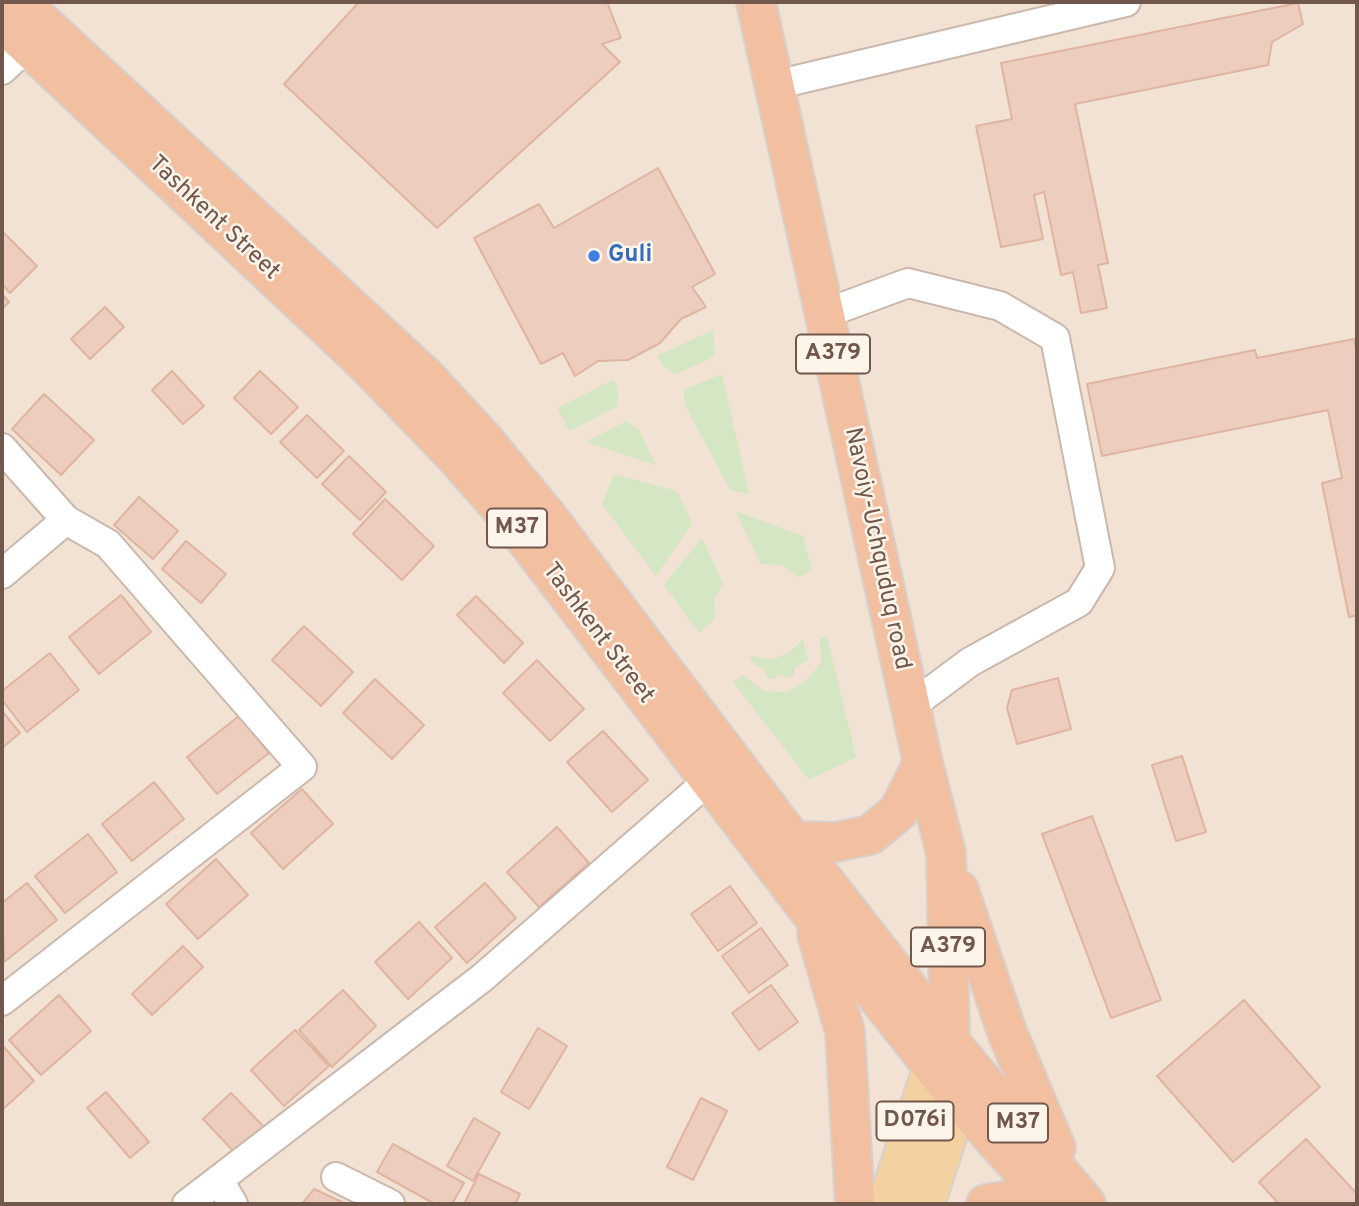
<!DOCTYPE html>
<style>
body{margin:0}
#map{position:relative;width:1359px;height:1206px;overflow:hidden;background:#faf0e4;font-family:Overpass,sans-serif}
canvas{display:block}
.frame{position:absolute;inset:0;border:4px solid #71574c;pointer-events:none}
</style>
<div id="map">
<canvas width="1359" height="1206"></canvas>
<div class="frame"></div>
</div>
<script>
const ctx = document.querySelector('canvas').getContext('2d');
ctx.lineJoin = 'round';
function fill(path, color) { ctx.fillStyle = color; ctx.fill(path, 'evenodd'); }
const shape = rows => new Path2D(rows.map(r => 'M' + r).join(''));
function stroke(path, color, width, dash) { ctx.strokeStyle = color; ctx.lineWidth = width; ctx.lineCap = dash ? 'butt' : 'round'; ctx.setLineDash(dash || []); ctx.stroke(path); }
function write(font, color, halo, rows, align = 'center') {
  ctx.font = font + ' Overpass,sans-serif'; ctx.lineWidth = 5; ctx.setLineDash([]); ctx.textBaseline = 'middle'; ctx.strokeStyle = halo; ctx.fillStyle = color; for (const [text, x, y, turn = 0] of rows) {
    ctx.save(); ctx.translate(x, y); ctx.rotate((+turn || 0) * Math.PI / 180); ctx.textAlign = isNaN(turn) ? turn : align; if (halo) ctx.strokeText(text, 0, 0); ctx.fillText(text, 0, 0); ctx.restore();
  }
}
const residential = shape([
 [2,2,1357,2,1357,1204,2,1204]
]);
const green = shape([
 [713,330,715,356,676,374,663,366,657,356],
 [722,374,749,494,730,490,685,405,684,390],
 [612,380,618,387,618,406,569,431,558,408],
 [626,421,639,430,656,465,586,442],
 [614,474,677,491,692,523,656,576,602,504],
 [735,511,803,536,812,571,798,577,781,565,761,564],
 [702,538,723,583,714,600,715,619,699,633,664,585],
 [827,637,856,757,809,780,733,682,743,675,764,691,787,692,806,681,821,663,820,638],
 [803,639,808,660,795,667,794,675,787,678,780,674,774,679,767,678,763,667,756,667,749,656,773,659,789,653]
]);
const building = shape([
 [359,2,607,2,621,38,602,44,620,62,437,228,284,84,359,2],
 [1298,3,1303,24,1272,42,1268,65,1075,104,1108,263,1098,265,1107,308,1081,313,1073,272,1061,275,1044,192,1034,195,1043,239,1001,247,976,126,1012,119,1001,63,1298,3],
 [658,168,715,274,692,287,706,307,681,319,660,343,628,360,598,361,575,376,563,353,541,364,474,238,539,204,554,228,658,168],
 [2,231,37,266,10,293,2,284,2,231],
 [2,294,9,302,2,309,2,294],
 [105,307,124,327,90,359,71,339,105,307],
 [1354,339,1357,353,1357,615,1349,617,1322,483,1342,478,1328,410,1102,456,1087,384,1255,350,1257,358,1354,339],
 [172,371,204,406,183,424,152,390,172,371],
 [260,371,298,407,271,434,234,398,260,371],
 [44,394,94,440,61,475,12,429,44,394],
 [307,415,344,451,317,478,280,442,307,415],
 [349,456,386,492,360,520,322,484,349,456],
 [139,497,178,531,153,559,114,525,139,497],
 [385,499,434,546,402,580,353,534,385,499],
 [186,541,226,574,201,603,162,569,186,541],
 [121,595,151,632,99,674,69,637,121,595],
 [476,596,523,643,504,663,457,615,476,596],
 [304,626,353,672,321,706,272,660,304,626],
 [50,653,79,690,27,732,2,700,2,691,50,653],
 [537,660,584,709,550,741,503,693,537,660],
 [1058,678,1071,729,1017,744,1007,708,1012,690,1058,678],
 [375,679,424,725,392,759,343,713,375,679],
 [2,711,20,733,2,748,2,711],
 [239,716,269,753,217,794,187,757,239,716],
 [603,731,648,780,612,812,567,762,603,731],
 [1182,756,1206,832,1176,841,1152,765,1182,756],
 [154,782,184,819,132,861,102,824,154,782],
 [302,789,333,824,283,869,251,833,302,789],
 [1092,816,1161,1000,1111,1018,1042,834,1092,816],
 [557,827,589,863,539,907,507,872,557,827],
 [88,834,117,872,65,913,35,876,88,834],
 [216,859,248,895,198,939,166,904,216,859],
 [27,883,57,920,4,962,2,903,27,883],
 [485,883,516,918,467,963,435,927,485,883],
 [730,886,757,923,718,951,691,914,730,886],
 [419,922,452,958,408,999,375,962,419,922],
 [761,928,788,965,749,993,722,956,761,928],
 [183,946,203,967,152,1015,132,994,183,946],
 [771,985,798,1022,759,1050,732,1013,771,985],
 [343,990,376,1026,332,1067,299,1030,343,990],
 [59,995,91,1031,41,1075,9,1040,59,995],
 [1244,1000,1320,1087,1233,1162,1157,1076,1244,1000],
 [538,1028,567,1046,529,1109,501,1092,538,1028],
 [295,1030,329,1066,284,1106,251,1070,295,1030],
 [3,1046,34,1081,2,1110,2,1047,3,1046],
 [106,1092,149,1142,130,1158,87,1108,106,1092],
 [231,1093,265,1128,237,1155,203,1119,231,1093],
 [701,1098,727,1111,693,1180,667,1167,701,1098],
 [474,1118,500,1133,473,1181,447,1166,474,1118],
 [1306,1139,1357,1194,1357,1204,1279,1204,1259,1182,1306,1139],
 [393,1144,464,1183,452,1204,435,1204,377,1172,393,1144],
 [479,1174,520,1194,515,1204,464,1204,479,1174],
 [314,1189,346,1204,302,1204,314,1189]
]);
const minor = shape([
 [2,70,41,34],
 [775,85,1126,2],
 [824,314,908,283,1000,306,1055,338,1100,568,1079,602,970,662,911,706],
 [2,448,66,520,108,544,302,767,2,1001],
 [2,574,66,520],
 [336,1177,390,1204],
 [219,1180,233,1204],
 [187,1204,482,978,709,780]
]);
const primary = shape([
 [887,1204,933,1067,949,1043],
 [925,1204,959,1100,955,1071]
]);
const trunk = shape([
 [20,2,427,378,485,441,546,515,793,841,950,1042,1086,1204],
 [756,2,923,763,946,853,950,1042],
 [2,22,363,361,454,455,511,520,810,912,959,1100,1052,1204],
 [793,841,836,842,870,835,898,812,923,763],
 [959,890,1007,1032,1056,1148],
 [817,934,845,1032,855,1204],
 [986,1204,1017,1199,1045,1204]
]);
const markers = [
 [594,256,7,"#3f7fe0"]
];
const shields = [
 [833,354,74],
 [517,528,60],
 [948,947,74],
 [915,1121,77],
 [1018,1123,60]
];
const shieldNames = [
 ["A379",833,354],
 ["M37",517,528],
 ["A379",948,947],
 ["D076i",915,1121],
 ["M37",1018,1123]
];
const streetNames = [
 ["Tashkent Street",213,219,43],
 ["Navoiy-Uchquduq road",876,549,78],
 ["Tashkent Street",597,634,53]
];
const shopNames = [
 ["Guli",608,256]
];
fill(residential, '#f1e2d3');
fill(green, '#d4e6c4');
fill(building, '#edcebe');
stroke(building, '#dfb4a0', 2);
stroke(minor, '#cbb8ac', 32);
stroke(primary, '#d7d0cd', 42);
stroke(trunk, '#d7d0cd', 42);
stroke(minor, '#fff', 28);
stroke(primary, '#f4d1a1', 38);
stroke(trunk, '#f2c0a0', 38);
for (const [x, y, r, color] of markers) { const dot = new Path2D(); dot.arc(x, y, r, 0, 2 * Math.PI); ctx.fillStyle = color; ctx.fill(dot); stroke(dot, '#fdf5ea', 2.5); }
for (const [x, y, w] of shields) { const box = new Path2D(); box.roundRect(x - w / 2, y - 19.5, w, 39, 5); ctx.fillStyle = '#fdf5ea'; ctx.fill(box); stroke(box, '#71574c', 2); }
write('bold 23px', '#71574c', null, shieldNames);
write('24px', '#71574c', '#fdf5ea', streetNames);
write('bold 24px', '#366cbe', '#fdf5ea', shopNames, 'left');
</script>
